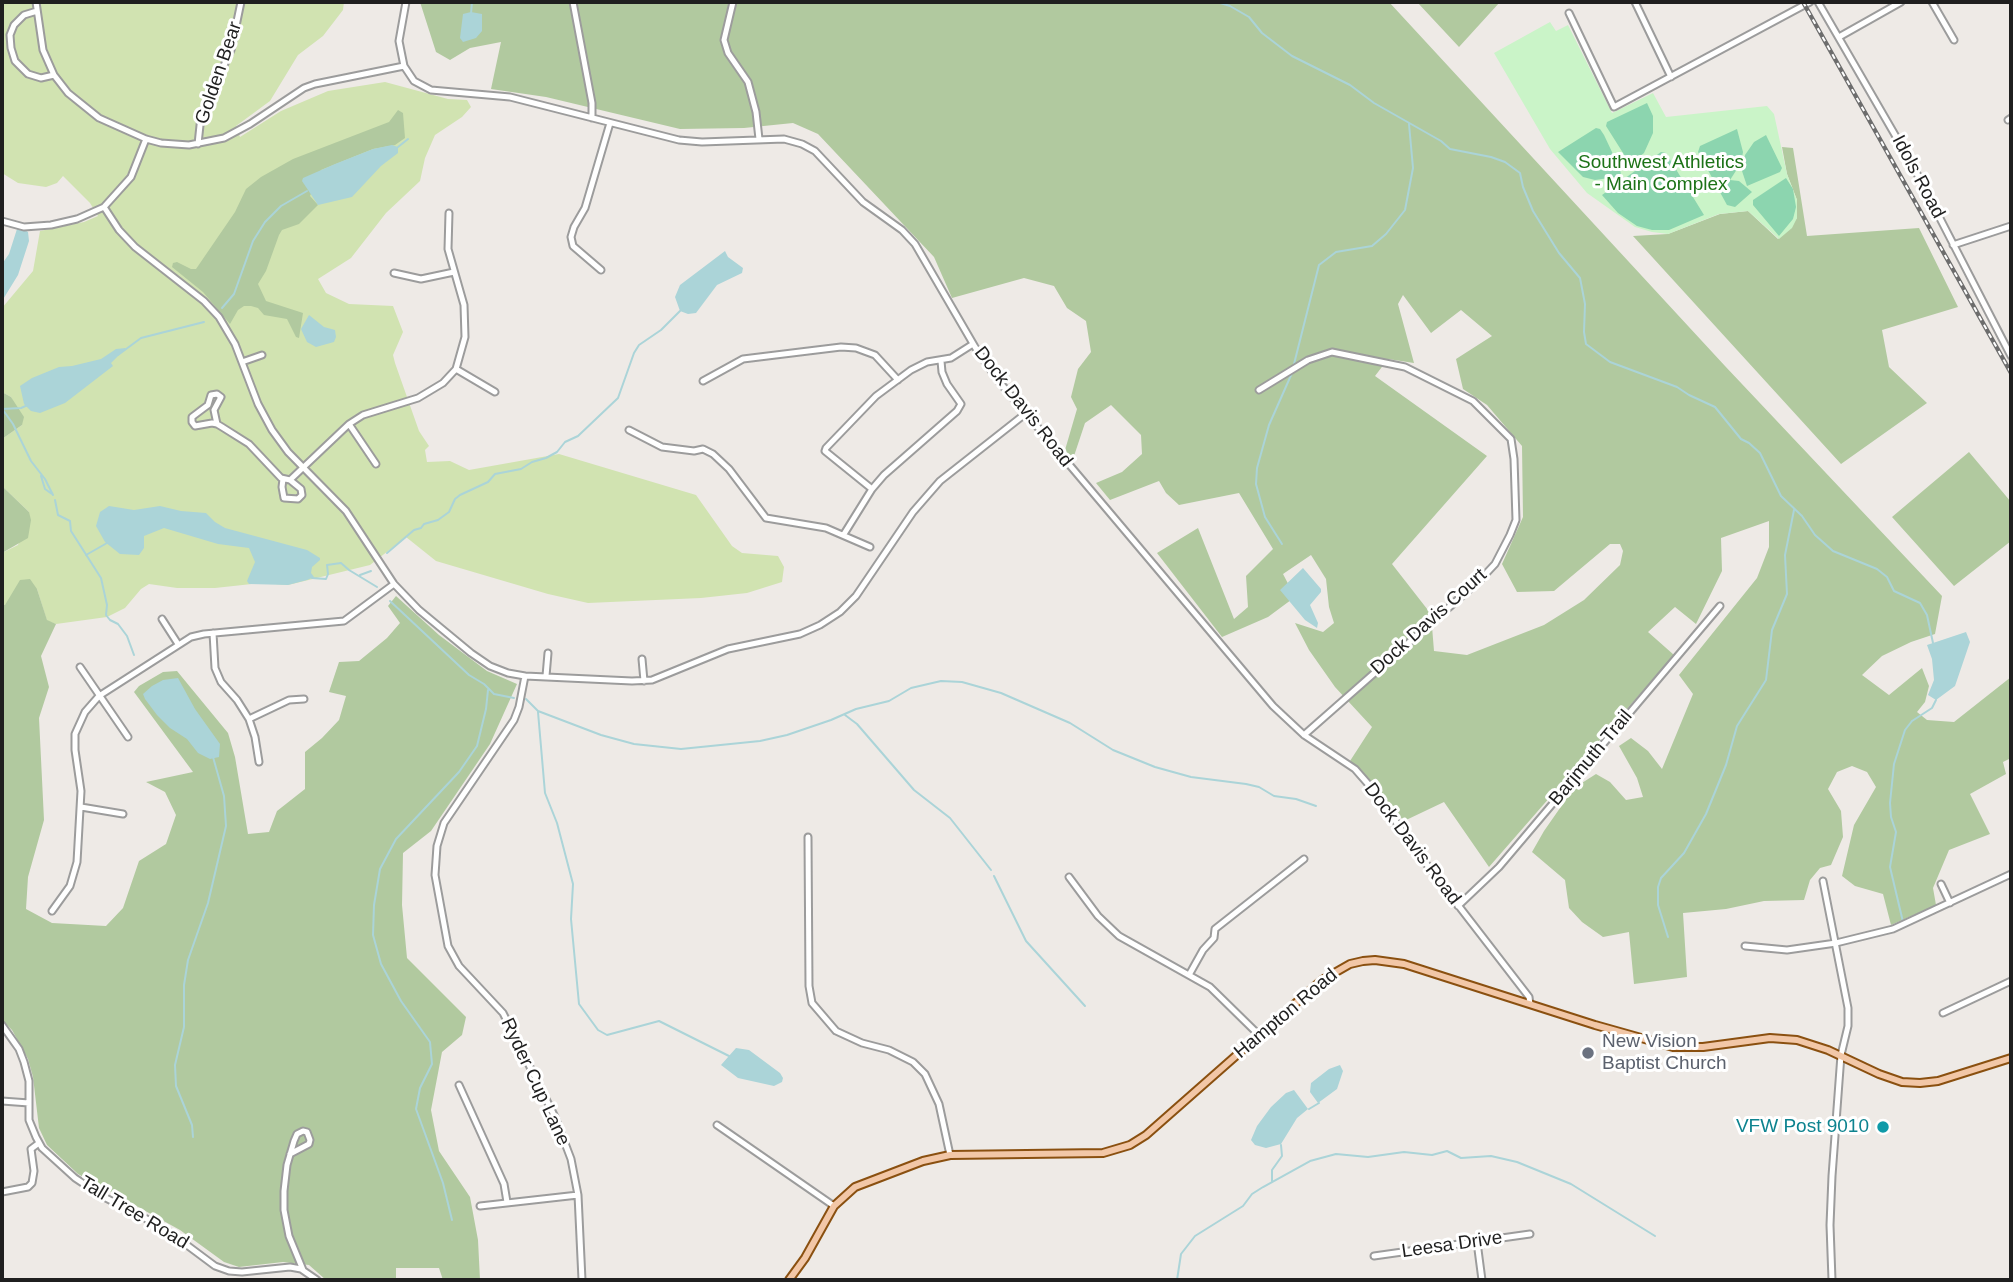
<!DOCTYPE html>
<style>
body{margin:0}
#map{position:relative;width:2013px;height:1282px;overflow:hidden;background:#eeeae6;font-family:Arial,sans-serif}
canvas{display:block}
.frame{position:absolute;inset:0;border:4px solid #1f1f1f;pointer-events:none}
</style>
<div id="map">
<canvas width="2013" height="1282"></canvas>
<div class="frame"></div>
</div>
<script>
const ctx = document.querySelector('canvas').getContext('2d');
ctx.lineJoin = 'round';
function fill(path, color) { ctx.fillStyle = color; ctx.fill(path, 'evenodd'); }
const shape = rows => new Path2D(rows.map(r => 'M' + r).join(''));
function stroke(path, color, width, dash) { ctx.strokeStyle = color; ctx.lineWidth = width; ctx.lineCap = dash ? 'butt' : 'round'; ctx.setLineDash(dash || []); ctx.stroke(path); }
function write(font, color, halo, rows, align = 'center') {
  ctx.font = font + ' Arial,sans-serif'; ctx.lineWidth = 6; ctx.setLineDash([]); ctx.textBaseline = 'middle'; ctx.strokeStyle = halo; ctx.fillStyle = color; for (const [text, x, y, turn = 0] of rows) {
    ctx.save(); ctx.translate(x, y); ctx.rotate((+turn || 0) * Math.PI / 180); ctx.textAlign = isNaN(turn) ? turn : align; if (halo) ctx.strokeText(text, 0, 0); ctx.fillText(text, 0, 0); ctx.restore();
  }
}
const grass = shape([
 [2,2,344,2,343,10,323,36,298,55,270,101,236,126,240,137,281,111,328,91,385,82,448,99,467,100,471,107,462,117,435,135,425,158,420,181,386,213,351,258,318,279,326,293,349,304,393,306,403,332,393,355,395,363,419,431,429,446,425,450,427,462,450,461,469,470,559,454,696,495,732,546,742,553,778,556,784,567,782,582,747,593,701,598,588,603,548,594,436,561,406,537,370,565,288,585,261,583,215,588,177,588,149,584,141,589,125,608,107,617,56,624,47,621,37,589,5,605,2,604,2,553,18,545,29,512,2,486,2,439,22,425,11,397,2,392,2,308,33,271,40,231,84,222,98,216,90,203,63,176,57,183,46,187,18,183,2,173]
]);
const forest = shape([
 [420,2,1389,2,1725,366,1942,596,1935,634,1911,642,1882,656,1862,675,1889,695,1922,668,1929,686,1925,702,1917,712,1927,720,1954,722,2011,677,2011,758,2003,762,2006,774,1970,794,1990,834,1949,850,1933,888,1936,905,1891,925,1883,894,1855,886,1842,876,1854,825,1876,787,1867,772,1852,766,1837,772,1828,789,1841,811,1843,837,1831,865,1820,868,1810,880,1804,900,1764,901,1726,909,1683,913,1687,977,1634,984,1629,932,1603,937,1582,922,1569,908,1565,880,1532,852,1544,831,1574,788,1596,774,1610,782,1626,800,1643,797,1637,778,1619,746,1631,738,1648,751,1662,769,1693,694,1679,675,1757,578,1769,547,1769,521,1721,538,1722,571,1696,624,1675,607,1648,632,1674,655,1489,867,1444,802,1404,821,1350,761,1372,727,1335,687,1309,650,1295,623,1323,632,1334,623,1329,607,1326,579,1311,555,1283,574,1295,597,1268,617,1222,637,1157,553,1198,528,1234,619,1248,607,1246,576,1273,549,1239,493,1179,505,1166,493,1159,481,1110,500,1096,483,1122,472,1142,454,1141,435,1111,405,1085,423,1073,459,1065,450,1077,409,1071,397,1078,369,1091,352,1086,321,1067,308,1054,286,1024,278,952,298,934,257,818,134,793,123,744,128,680,129,546,97,491,89,501,42,470,48,450,60,436,52],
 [1403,295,1431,333,1461,310,1492,336,1456,359,1463,389,1487,405,1522,446,1523,517,1502,564,1517,592,1554,591,1610,544,1620,544,1623,551,1620,565,1584,600,1544,625,1467,655,1434,651,1431,614,1392,564,1487,456,1375,376,1388,359,1414,363,1398,304],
 [1417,2,1500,2,1459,47],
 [398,110,403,113,405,138,395,145,373,149,321,170,310,196,318,205,299,224,282,230,279,235,266,271,258,284,266,301,303,313,299,338,296,337,287,319,264,315,258,308,251,306,244,306,238,310,230,324,203,292,172,267,173,263,177,262,191,269,196,269,235,212,246,189,261,177,293,159,389,122],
 [1782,147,1793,148,1807,236,1919,228,1958,307,1882,330,1889,367,1927,403,1841,464,1633,236,1668,234,1720,214,1748,211,1778,239,1797,218,1797,200,1787,174],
 [2,392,11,397,24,417,22,425,2,439],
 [1969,452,2011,502,2011,541,1954,586,1892,517],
 [2,486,29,512,31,520,28,538,2,553],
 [30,579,37,589,47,620,56,624,41,656,49,687,39,718,44,820,28,877,26,909,52,923,106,926,123,908,139,861,166,844,176,815,165,792,146,782,193,772,134,692,139,686,163,672,177,671,228,733,235,757,248,834,269,832,277,811,305,789,305,752,322,738,339,720,346,696,329,692,339,662,359,661,387,638,400,623,388,606,396,596,439,635,487,671,517,684,490,744,431,831,403,853,402,905,407,958,466,1017,462,1035,442,1052,431,1110,439,1151,470,1197,478,1240,480,1280,443,1280,439,1268,396,1268,396,1280,326,1280,309,1265,283,1262,239,1267,224,1262,180,1230,78,1174,47,1145,39,1128,33,1077,28,1059,12,1030,2,1020,2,604,5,605,20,580]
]);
const park = shape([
 [1550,22,1556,31,1568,25,1612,113,1653,93,1666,117,1767,106,1774,114,1787,174,1797,200,1797,218,1792,228,1779,239,1748,211,1719,214,1668,234,1652,232,1635,227,1587,193,1550,149,1494,53]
]);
const pitch = shape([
 [1647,103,1653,116,1653,133,1644,153,1630,164,1606,126,1607,122],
 [1596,128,1600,129,1604,135,1620,169,1621,175,1616,177,1595,180,1583,177,1558,152],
 [1737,129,1743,152,1741,163,1730,180,1739,181,1752,192,1735,207,1727,205,1698,152,1700,146],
 [1766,135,1782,168,1780,172,1747,186,1742,171,1745,155,1754,142],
 [1661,152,1666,153,1704,215,1669,230,1652,230,1637,226,1618,213,1602,195],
 [1786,178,1793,189,1796,207,1793,219,1779,236,1753,205,1753,200]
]);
const water = shape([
 [471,12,482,14,482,31,476,38,463,42,460,38,463,14],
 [392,145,398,147,398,153,381,166,352,197,318,205,302,181,303,178,335,164,373,149],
 [20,227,28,232,29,241,18,275,2,301,2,264,9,254,17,229],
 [725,251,728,257,743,268,742,273,717,285,696,313,688,314,680,311,675,297,680,285],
 [309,315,324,327,335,330,336,337,334,342,316,347,307,342,301,329],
 [126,348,111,363,113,366,65,403,40,413,31,411,24,404,20,386,32,378,59,367,72,366,101,359,116,349],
 [109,506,134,510,160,506,181,511,206,513,215,522,225,528,307,550,320,558,320,560,312,567,311,573,314,577,307,580,288,585,249,584,247,581,255,562,249,548,218,544,164,528,144,536,144,548,139,555,120,554,105,542,96,526,100,512],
 [1303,568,1321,589,1321,592,1310,605,1318,623,1317,628,1305,620,1280,590],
 [1966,632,1970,642,1955,686,1936,700,1928,695,1934,680,1932,659,1927,645],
 [178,678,195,709,220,744,219,757,210,759,198,753,187,739,170,728,157,715,145,699,143,694,152,686,163,680],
 [736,1048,749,1050,780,1073,783,1078,782,1082,774,1086,738,1078,721,1065],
 [1340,1065,1343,1071,1337,1089,1318,1103,1310,1092,1311,1083,1329,1069],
 [1294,1090,1308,1109,1297,1118,1281,1144,1266,1148,1255,1145,1251,1140,1257,1126,1271,1107,1286,1093]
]);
const stream = shape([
 [1217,2,1230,6,1249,17,1262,33,1292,56,1350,85,1374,103,1441,141,1450,149,1491,157,1505,162,1520,173,1523,187,1533,211,1559,253,1580,278,1585,304,1584,332,1586,344,1610,362,1677,387,1689,395,1715,407,1741,439,1749,443,1760,453,1781,496,1802,516,1815,535,1833,551,1877,569,1887,577,1894,591,1920,603,1927,615,1933,643],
 [471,14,472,2],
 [398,147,408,139],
 [222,308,234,294,253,241,265,222,281,206,307,191],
 [118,355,141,338,204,322],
 [1293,368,1319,265,1336,252,1372,246,1386,234,1405,210,1413,168,1409,124],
 [2,409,21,408,28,405],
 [3,410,13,424,31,461,45,479,53,495],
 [41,476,45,489,52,494],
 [55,500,58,515,70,521,71,531,101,578,107,605,106,615,110,620,118,624,127,636,134,655],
 [1282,544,1265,517,1256,484,1257,468,1269,425,1292,373],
 [387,553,414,530,421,528,424,524,438,520,449,512,455,499,460,495,488,482,495,474,521,469,532,462,546,458,557,452,565,442,578,436,618,398,634,353,639,345,661,330,680,311],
 [86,555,107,543],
 [360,575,371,571],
 [312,578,326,579,328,574,327,565,341,563,349,570,377,587],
 [390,601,469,675,484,684,494,694,514,698],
 [526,699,538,711,601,735,634,744,681,749,760,741,787,735,831,720,856,709,889,701,911,688,941,681,962,682,1001,693,1070,723,1113,750,1155,767,1191,777,1246,784,1259,787,1274,796,1296,799,1316,806],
 [538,712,545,793,557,823,573,884,571,919,579,1004,598,1030,607,1035,659,1021,729,1056],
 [845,715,857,724,914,790,950,818,991,870],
 [994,876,1026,941,1085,1006],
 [1903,922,1890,867,1896,832,1891,817,1890,803,1894,764,1905,730,1912,721,1932,708,1936,700],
 [1668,937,1658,905,1658,887,1661,878,1684,853,1706,814,1726,765,1737,726,1766,680,1772,630,1787,594,1785,555,1794,510],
 [1309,1109,1319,1103],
 [193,1137,192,1125,176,1086,175,1065,184,1027,184,985,188,960,208,903,226,826,224,796,213,757],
 [1272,1181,1272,1170,1282,1156,1281,1145],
 [452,1220,443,1183,416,1109,420,1088,432,1064,430,1042,401,1001,381,964,373,935,374,905,380,869,396,839,459,772,477,746,486,709,488,690],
 [1177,1280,1181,1254,1195,1236,1243,1206,1252,1194,1263,1187,1310,1161,1336,1154,1368,1157,1404,1152,1432,1155,1447,1151,1461,1158,1491,1156,1517,1162,1571,1184,1655,1236]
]);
const minor = shape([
 [36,2,43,50,54,75,68,93,99,118,146,139,161,143,189,145,224,138,250,124,304,88,315,84,404,66],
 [406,2,399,41,404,66,414,81,431,90,510,97,679,140,702,142,784,139,802,144,815,151,863,202,902,230,915,244,975,347,997,379,1273,706,1304,735,1355,769,1376,793,1414,848,1529,997,1530,1004],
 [573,2,592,103,592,118],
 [733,2,724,40,728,53,748,82,756,112,759,139],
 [1635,2,1671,77],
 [1818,2,1913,166,2011,356],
 [1932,2,1954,40],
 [37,11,24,15,14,25,10,35,11,48,15,61,28,74,41,78,54,75],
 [1569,13,1614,107,1810,2],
 [1839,37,1901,2],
 [2008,120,2011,118],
 [198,144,201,116,231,50,241,2],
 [104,207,119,230,135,247,204,301,219,317,235,344,258,404,272,430,288,452,346,511,394,584,419,610,471,653,490,666,508,673,525,676,632,681,652,680,728,649,800,634,820,625,840,612,856,596,913,512,940,481,1025,414],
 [2,221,24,227,51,225,77,219,104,207,131,177,146,139],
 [1953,245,2011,226],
 [601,270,573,246,571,237,574,227,585,208,610,123],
 [394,273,421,279,454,272],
 [242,362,262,355],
 [456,369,495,392],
 [703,381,743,359,841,347,856,348,875,355,898,380],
 [1259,390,1308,360,1332,352,1405,367,1473,401,1511,439,1514,459,1516,520,1510,535,1495,564,1480,580,1304,735],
 [217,424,214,410,221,397,217,394,211,395,208,405,192,417,192,422,195,426,212,423,217,424,222,427,249,444,281,478,290,480,349,424,363,415,418,398,443,383,456,369,465,337,464,305,448,249,449,213],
 [349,424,376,464],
 [629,430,662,447,694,451,703,449,713,454,729,469,766,518,826,528,870,547],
 [283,479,282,487,284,498,298,499,302,495,301,489,290,480],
 [872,489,825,451,826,448,876,396,911,370,927,362,951,358,973,344],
 [844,534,872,489,884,475,957,411,961,404,947,384,942,372,941,361],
 [162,619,178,644],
 [213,633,215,668,221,682,237,700,249,719,255,737,259,762],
 [642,659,644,681],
 [80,667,128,737],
 [525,676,519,707,514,720,444,823,437,846,435,875,448,946,459,966,503,1013,555,1117,571,1159,578,1195,582,1280],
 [546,676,548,653],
 [249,719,289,700,304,699],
 [81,807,123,814],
 [808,837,809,986,812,1003,836,1031,862,1043,889,1050,913,1062,925,1074,939,1104,950,1155],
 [1069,877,1098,916,1119,936,1210,987,1259,1035],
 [1823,881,1848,1008,1848,1026,1841,1055,1832,1176,1830,1225,1832,1280],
 [1941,884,1950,903],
 [1458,906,1499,867,1720,606],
 [52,911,70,886,77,862,81,791,75,750,75,734,85,712,99,696,191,637,204,634,344,621,394,584],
 [1745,946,1787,950,1836,943,1893,929,2011,874],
 [1189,975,1203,950,1214,938,1215,929,1304,859],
 [1943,1013,2011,981],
 [2,1025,19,1049,24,1062,29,1081,29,1120,36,1137,42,1148,75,1178,102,1196,164,1228,215,1266,229,1271,242,1272,290,1267,301,1269,317,1280],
 [459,1085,504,1184,507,1202],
 [2,1101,29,1103],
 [717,1125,834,1206],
 [290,1154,309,1144,310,1140,307,1132,303,1131,297,1134,294,1141,287,1165,284,1191,284,1210,289,1236,303,1270],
 [2,1192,28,1187,32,1183,34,1171,31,1149,39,1143],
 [480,1206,578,1195],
 [1477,1242,1482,1280],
 [1374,1256,1530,1234]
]);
const major = shape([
 [789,1280,805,1258,834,1206,855,1187,923,1161,950,1155,1103,1153,1130,1145,1146,1135,1322,980,1350,964,1363,961,1375,960,1404,964,1595,1025,1673,1047,1703,1047,1770,1038,1797,1040,1828,1050,1879,1074,1902,1082,1920,1083,1938,1081,2011,1058]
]);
const rail = shape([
 [1803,2,2011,373]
]);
const markers = [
 [1588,1053,7,"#6b7280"],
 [1883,1127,7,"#0f9aa8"]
];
const streetNames = [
 ["Golden Bear",219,73,-71],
 ["Idols Road",1918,177,62],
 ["Dock Davis Road",1023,407,52],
 ["Dock Davis Court",1429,622,-42],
 ["Barjmuth Trail",1591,758,-50],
 ["Dock Davis Road",1412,844,53],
 ["Hampton Road",1286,1014,-40],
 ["Ryder Cup Lane",535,1082,65],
 ["Tall Tree Road",134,1213,31],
 ["Leesa Drive",1452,1245,-8]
];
const parkNames = [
 ["Southwest Athletics",1661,163],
 ["- Main Complex",1661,185]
];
const worshipNames = [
 ["New Vision",1602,1042],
 ["Baptist Church",1602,1064]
];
const cultureNames = [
 ["VFW Post 9010",1869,1127]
];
fill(grass, '#d1e3b1');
fill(forest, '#b1c99f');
fill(park, '#caf4c8');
fill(pitch, '#8cd5af');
fill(water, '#abd4d8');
stroke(stream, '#abd4d8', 2);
stroke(minor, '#9c9c9c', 9);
stroke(major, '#8a5010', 10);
stroke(minor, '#fff', 5);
stroke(major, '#f2c7a7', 6);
stroke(rail, '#6d6d6d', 4.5);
stroke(rail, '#fff', 2, [5]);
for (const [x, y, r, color] of markers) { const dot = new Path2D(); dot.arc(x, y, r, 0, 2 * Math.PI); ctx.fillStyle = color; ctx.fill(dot); stroke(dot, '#fff', 2.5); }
write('19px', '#1f1f1f', '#fff', streetNames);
write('19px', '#1c7217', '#fff', parkNames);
write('19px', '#5b616d', '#fff', worshipNames, 'left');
write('19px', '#0d838f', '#fff', cultureNames, 'right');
</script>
